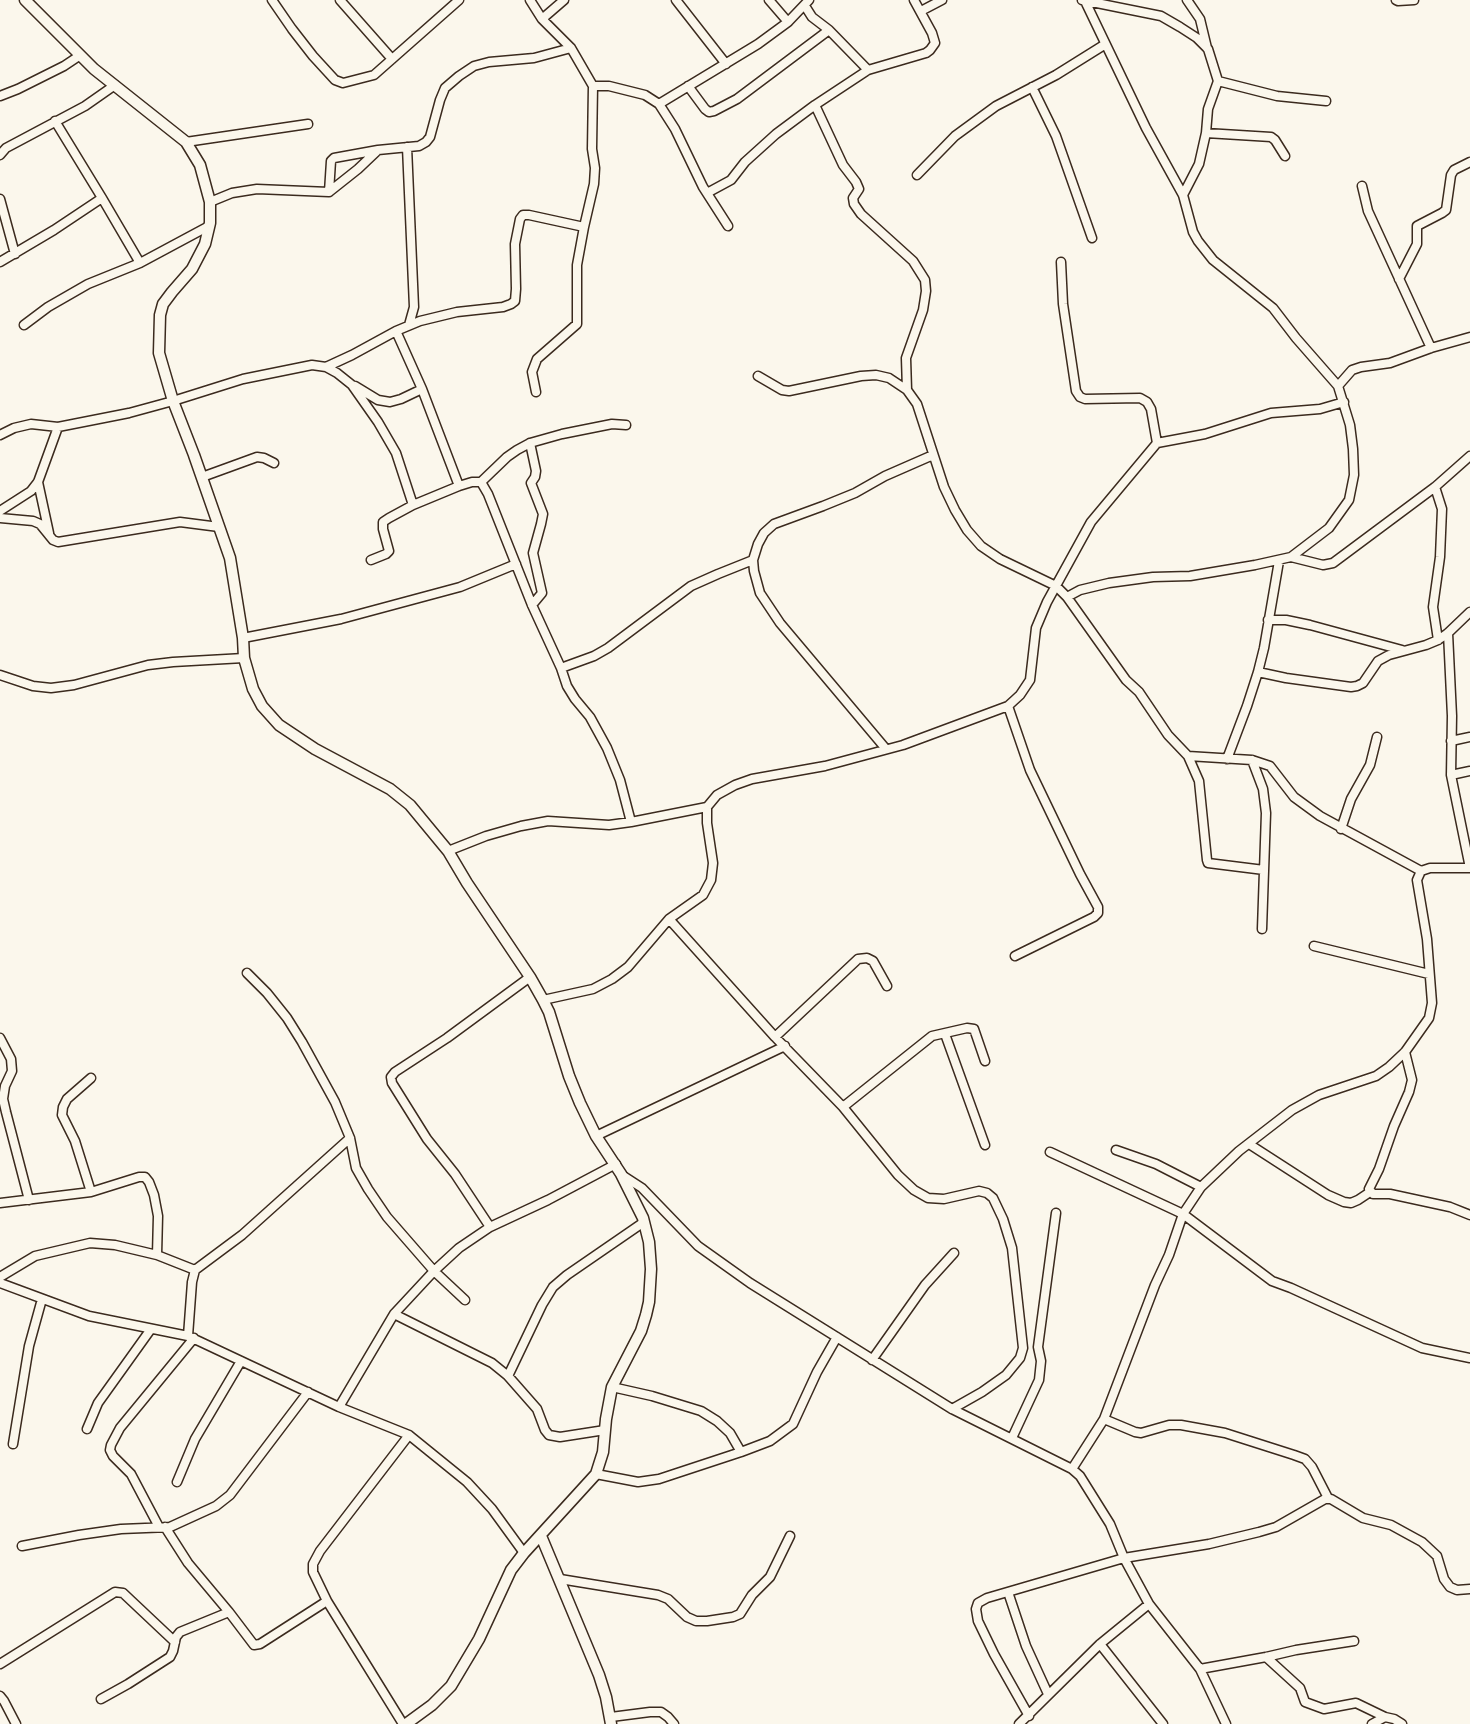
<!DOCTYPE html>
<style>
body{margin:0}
canvas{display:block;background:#fbf7ec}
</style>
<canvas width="1470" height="1724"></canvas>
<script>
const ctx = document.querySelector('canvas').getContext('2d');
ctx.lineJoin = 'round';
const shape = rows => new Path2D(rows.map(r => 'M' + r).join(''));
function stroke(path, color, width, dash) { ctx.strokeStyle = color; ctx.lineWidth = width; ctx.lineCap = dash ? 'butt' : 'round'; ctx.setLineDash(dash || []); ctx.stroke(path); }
const minor = shape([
 [272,0,292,29,313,56,335,80,343,83,374,75,459,0],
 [340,0,392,59],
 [530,0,542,19,571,48,593,86,609,86,645,95,659,104,675,129,703,187,728,226],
 [676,0,726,64],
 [769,0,788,22],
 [1082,0,1161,16,1180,27,1197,38,1208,49,1218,81,1277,96,1326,101],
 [1187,0,1200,19,1207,48],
 [1396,0,1398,1,1414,0],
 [805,6,812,17,829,30,868,70],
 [921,11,942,0],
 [542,19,564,0],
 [688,86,705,109,709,112,714,111,737,99,829,30],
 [1032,87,1056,136,1092,238],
 [0,96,18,89,64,66,79,56],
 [659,104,758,44,788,22,809,0],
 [815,105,843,165,856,182,859,189,853,198,854,204,861,214,913,261,925,280,926,291,923,310,906,358,907,390,917,404,944,487,955,510,967,530,981,546,1000,559,1056,586,1067,597,1126,680,1139,692,1168,735,1188,756,1252,760,1270,766,1294,797,1320,816,1421,871],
 [55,121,102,198,140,263],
 [1206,133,1271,137,1275,140,1285,156],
 [186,142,308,124],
 [407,147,414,307,409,325],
 [0,155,6,148,85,106,115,85],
 [917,175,955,136,996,106,1056,75,1104,45],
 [1362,186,1368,211,1431,348],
 [329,192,331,161,334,158,378,150],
 [707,193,731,180,745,162,776,134,815,105,868,70,926,53,930,50,935,43,932,33,914,0],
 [1183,195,1199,164,1206,133,1208,109,1218,81],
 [0,199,15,254],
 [210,202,232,193,257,189,329,192,358,169,378,150,419,146,426,142,430,137,440,100,445,88,459,76,474,66,489,62,534,58,571,48],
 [0,262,54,230,102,198],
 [1061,262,1063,304,1076,391,1080,397,1085,399,1140,398,1147,402,1151,409,1157,443],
 [1399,279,1417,244,1417,226,1442,213,1446,210,1451,175,1454,170,1470,162],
 [24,325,48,307,88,284,140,263,209,226],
 [396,331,422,389,459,486],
 [326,367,352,355,396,331,420,321,457,312,503,307,511,304,515,301,516,289,515,244,520,219,523,215,529,215,584,227],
 [758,376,782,390,789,391,861,376,876,375,889,378,907,390],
 [355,386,378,400,390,402,401,399,422,389],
 [1338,386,1352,370,1361,367,1390,363,1431,348,1470,337],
 [536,392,532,372,537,359,577,324,577,265,584,227,594,184,595,168,592,149,593,86],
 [0,435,14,428,31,424,58,427,129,413,173,401,243,379,312,365,326,367,337,373,352,385,378,422,396,453,413,505],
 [530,443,536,471,535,477,531,483,543,514,541,524,533,553,542,593,532,605],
 [202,477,257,457,264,458,274,463],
 [38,482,49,533],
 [481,482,507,457,517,450,530,443,562,434,612,424,626,425],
 [1435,487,1442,509,1440,557,1433,607,1438,640],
 [0,511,31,491,38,482,58,427],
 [0,518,33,521,40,524,53,540,58,542,180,522,219,527],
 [1291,557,1323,565,1333,563,1435,487,1470,456],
 [371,560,386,554,389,551,383,529,383,522,389,518,413,505,459,486,472,482,481,482,488,494,532,605,561,668,567,686,575,699,590,717,607,748,620,780,631,822],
 [1067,597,1080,590,1109,583,1153,577,1190,576,1255,565,1291,557,1329,528,1349,500,1354,475,1353,449,1350,425,1338,386,1296,338,1273,308,1213,260,1198,241,1193,232,1183,195,1146,128,1085,1],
 [1268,620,1286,620,1310,625,1402,650],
 [1448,633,1452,716,1451,775,1470,868],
 [243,638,341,619,460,587,516,564],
 [561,668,594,656,608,648,691,586,718,574,753,560],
 [1258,672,1286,678,1351,687,1357,686,1363,683,1378,661,1389,655,1426,645,1438,640,1448,633,1470,612],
 [0,675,33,686,51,688,74,685,148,665,173,662,244,658],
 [1008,706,1030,770,1080,874,1098,907,1098,913,1094,917,1015,956],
 [1451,741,1470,737],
 [886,749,780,623,760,593,754,571,753,560,758,544,764,533,774,524,823,506,855,493,885,476,933,455],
 [1188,756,1199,781,1207,860,1208,863,1264,870],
 [1227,759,1247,706,1258,672,1264,648,1279,561],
 [1252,760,1263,789,1266,813,1262,929],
 [1451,775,1470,771],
 [1341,829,1351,799,1370,765,1377,737],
 [448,851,486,836,521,826,548,821,609,825,631,822,707,807],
 [669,919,775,1037,843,1107,898,1175,914,1190,928,1198,944,1199,979,1191,987,1193,993,1198,1003,1219,1012,1248,1023,1348,1020,1358,1006,1375,982,1392,952,1409],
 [1314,946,1429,974],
 [247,973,267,993,287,1018,302,1042,335,1102,350,1138,356,1168,368,1189,387,1217,434,1271,465,1300],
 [543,1000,593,989,612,979,628,967,669,919,703,895,711,880,713,863,707,823,707,807,717,795,735,785,752,779,825,766,903,745,1008,706,1020,695,1030,680,1036,628,1047,602,1091,522,1157,443,1205,434,1271,413,1320,409,1344,402],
 [945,1034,985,1145],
 [775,1037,858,959,867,958,873,961,887,986],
 [0,1038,11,1059,12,1071,5,1086,3,1099,6,1112,29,1200],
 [1405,1052,1412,1080,1409,1092,1394,1126,1379,1169,1369,1189,1373,1194,1390,1194,1450,1207,1470,1215],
 [843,1107,932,1036,967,1028,974,1029,985,1061],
 [596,1136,785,1046],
 [1249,1144,1328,1195,1344,1202,1351,1203,1358,1200,1370,1192],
 [1116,1150,1156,1164,1201,1187],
 [1050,1152,1183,1214,1272,1281,1291,1288,1422,1348,1470,1358],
 [622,1175,642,1188,698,1246,750,1283,952,1409,1072,1469,1080,1476,1110,1524,1124,1558,1149,1604,1200,1669,1226,1724],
 [91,1192,75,1141,62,1115,63,1107,67,1099,91,1078],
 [0,1203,91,1192,139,1177,145,1177,149,1182,154,1195,158,1216,157,1255],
 [490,1227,455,1174,427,1139,392,1083,391,1077,395,1072,447,1038,530,977],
 [0,1277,35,1256,90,1243,115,1245,157,1255,195,1270],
 [0,1283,89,1316,188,1336,339,1407,409,1435,467,1482,492,1509,524,1553],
 [394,1314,492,1363,508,1376,537,1409,545,1430,549,1435,560,1437,605,1430],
 [188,1336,192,1282,195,1270,242,1235,350,1138],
 [872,1360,925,1285,954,1253],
 [508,1376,542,1305,553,1287,567,1275,644,1222],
 [612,1387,652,1396,701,1411,717,1421,730,1433,741,1452],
 [339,1407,394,1314,434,1271,459,1248,490,1227,548,1200,616,1164],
 [1104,1419,1135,1432,1141,1433,1169,1425,1181,1425,1225,1433,1294,1455,1305,1459,1312,1467,1328,1498],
 [87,1429,98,1403,151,1329],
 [1012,1438,1039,1380,1041,1361,1038,1347,1056,1213],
 [13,1444,29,1346,42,1299],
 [1072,1469,1104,1419,1155,1285,1169,1255,1183,1214,1201,1187,1239,1151,1292,1110,1319,1095,1376,1076,1389,1067,1405,1052,1429,1018,1432,1003,1427,939,1417,880,1421,871,1430,868,1470,868],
 [596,1474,638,1482,659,1479,741,1452,770,1441,793,1424,817,1372,837,1337],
 [177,1482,195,1439,241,1361],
 [159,1527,131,1474,113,1456,110,1450,111,1445,120,1428,194,1338],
 [165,1527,188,1563,229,1612,254,1645,260,1644,327,1601],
 [22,1546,79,1535,121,1529,170,1527,216,1506,230,1495,308,1392],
 [560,1579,658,1595,668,1599,687,1617,696,1621,707,1621,733,1617,740,1614,752,1595,770,1577,790,1536],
 [1008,1592,1026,1646,1048,1694],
 [1100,1644,1163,1724],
 [1266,1657,1300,1688,1305,1702,1324,1709,1356,1703,1385,1717],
 [0,1664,115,1592,123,1593,175,1642],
 [1200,1669,1266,1657,1296,1650,1354,1641],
 [0,1696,4,1701,16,1724],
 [101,1699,128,1684,170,1657,173,1651,176,1637,180,1632,229,1612],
 [1029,1716,994,1654,978,1621,976,1609,978,1603,987,1598,1124,1558,1209,1544,1259,1532,1276,1527,1325,1499,1331,1499,1363,1518,1391,1525,1422,1542,1437,1556,1444,1579,1450,1587,1457,1590,1470,1589],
 [611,1717,650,1712,661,1712,668,1717,674,1724],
 [403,1724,327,1601,313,1572,313,1564,320,1551,409,1435],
 [1019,1724,1100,1644,1149,1604],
 [1372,1724,1385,1717,1394,1719,1402,1724]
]);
const tertiary = shape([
 [25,0,94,69,186,142,200,165,210,202,210,223,205,244,192,269,172,292,163,304,160,315,159,353,173,401,194,455,230,558,243,638,244,658,253,689,262,706,279,725,315,749,390,789,410,805,448,851,467,883,530,977,543,1000,549,1012,569,1076,580,1103,596,1136,621,1174,643,1218,649,1242,651,1269,649,1302,646,1315,641,1331,612,1387,606,1419,603,1452,596,1474,524,1553,511,1570,479,1639,451,1686,432,1705,406,1724],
 [541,1536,599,1675,606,1697,611,1724]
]);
stroke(minor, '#3b2a1e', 11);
stroke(tertiary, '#3b2a1e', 13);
stroke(minor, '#fbf7ec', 8);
stroke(tertiary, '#fbf7ec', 10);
</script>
